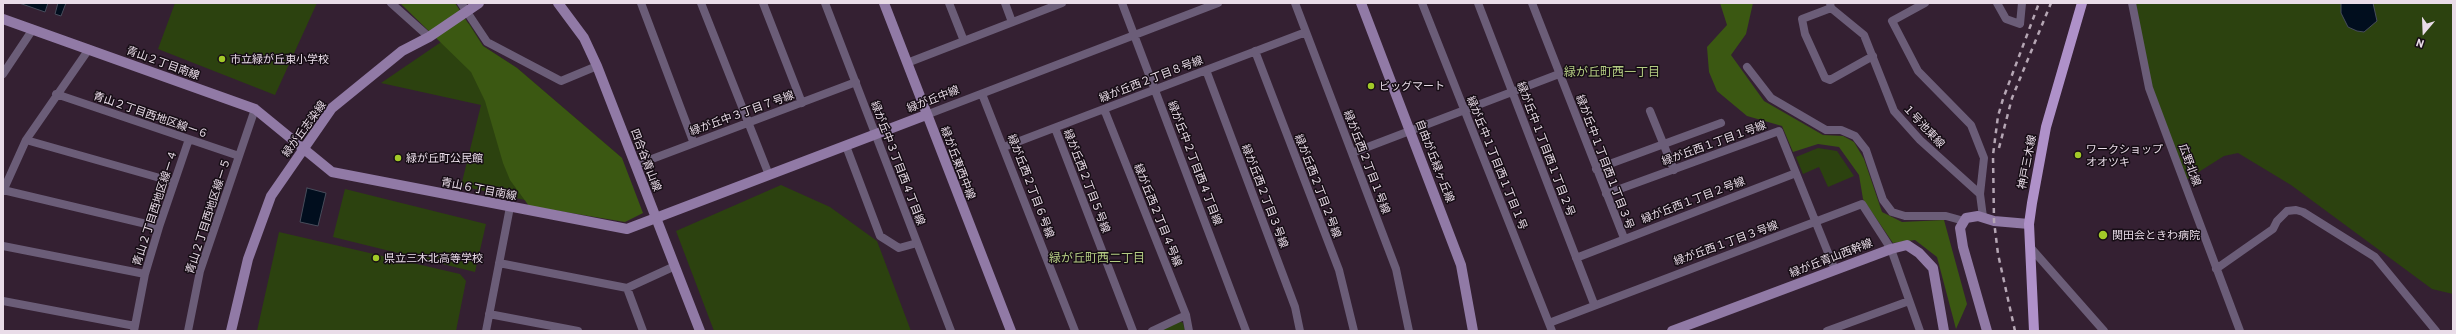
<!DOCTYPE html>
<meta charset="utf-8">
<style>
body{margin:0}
#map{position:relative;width:2456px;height:334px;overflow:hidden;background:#342032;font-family:Barlow,sans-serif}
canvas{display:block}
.frame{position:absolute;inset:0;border:4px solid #e9dce8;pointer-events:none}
.north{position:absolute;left:2404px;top:12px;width:40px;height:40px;-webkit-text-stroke:3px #160d15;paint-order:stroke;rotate:199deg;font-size:11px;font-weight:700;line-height:16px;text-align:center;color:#e9dce8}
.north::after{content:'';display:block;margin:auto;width:14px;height:18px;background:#e9dce8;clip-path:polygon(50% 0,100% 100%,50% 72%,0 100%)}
</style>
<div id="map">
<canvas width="2456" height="334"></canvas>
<div class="frame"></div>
<div class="north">N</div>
</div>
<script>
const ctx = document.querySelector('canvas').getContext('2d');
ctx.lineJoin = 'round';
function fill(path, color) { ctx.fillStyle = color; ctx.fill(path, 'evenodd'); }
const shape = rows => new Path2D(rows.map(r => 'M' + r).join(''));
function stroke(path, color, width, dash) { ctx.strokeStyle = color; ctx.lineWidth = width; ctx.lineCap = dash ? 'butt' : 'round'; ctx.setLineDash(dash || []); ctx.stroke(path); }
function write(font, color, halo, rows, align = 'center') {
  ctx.font = font + ' Barlow,"Noto Sans JP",sans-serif'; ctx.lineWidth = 3; ctx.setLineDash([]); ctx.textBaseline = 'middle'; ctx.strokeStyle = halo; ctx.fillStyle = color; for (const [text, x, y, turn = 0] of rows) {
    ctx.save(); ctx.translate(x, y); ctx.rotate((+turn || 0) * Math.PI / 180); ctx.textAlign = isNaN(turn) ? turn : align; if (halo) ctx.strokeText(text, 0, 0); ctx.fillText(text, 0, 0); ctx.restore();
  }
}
const green = shape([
 [175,3,317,3,275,95,158,49],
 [2136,3,2453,3,2453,294,2432,289,2291,185,2238,153,2224,156,2186,180,2150,84],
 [469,23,483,46,517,68,622,158,621,221,461,186,481,105,381,83],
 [1818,148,1837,151,1854,176,1828,187,1819,167,1803,174,1796,157],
 [781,185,830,207,877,241,911,331,714,331,676,231],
 [345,189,486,224,475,272,333,237],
 [279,232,460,274,466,281,456,331,257,331],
 [1179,321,1183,323,1185,331,1157,331]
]);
const forest = shape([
 [400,3,455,3,483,46,517,68,622,158,643,213,625,222,529,206,510,180,503,163,485,101,471,72],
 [1720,3,1753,3,1746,34,1731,55,1764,101,1823,135,1843,136,1854,142,1864,159,1882,212,1902,222,1944,220,1967,304,1956,329,1937,257,1915,240,1893,243,1863,199,1859,175,1839,147,1818,144,1793,152,1782,126,1747,116,1717,91,1709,72,1707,47,1727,25]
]);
const water = shape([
 [19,3,48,3,45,12,19,3],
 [58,3,66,3,61,16,55,14,58,3],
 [2341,3,2373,3,2377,21,2364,32,2357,31,2348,27,2341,13,2341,3],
 [307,188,326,193,318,226,300,222,307,188]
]);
const street = shape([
 [391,3,429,37],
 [461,3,487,42,561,81,597,66],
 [641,3,693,141],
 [701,3,769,175],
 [763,3,802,103],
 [825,3,951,331],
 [949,3,964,41],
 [1005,3,1012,22],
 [1122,3,1246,331],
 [1295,3,1396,269,1409,331],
 [1422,3,1552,331],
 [1478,3,1594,304],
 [1532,3,1624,238],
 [1830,3,1831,8,1864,35,1894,111,1920,140,1980,194,1983,217],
 [1925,3,1892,21,1918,71,1971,125,1984,158,1980,194],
 [1997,3,2006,19,2020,24,2022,3],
 [2132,3,2149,88,2240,331],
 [1831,8,1802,19,1805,34,1825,78,1830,80,1873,56],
 [1255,51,1339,270,1354,331],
 [907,63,1062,3],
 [1747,67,1771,98,1826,130,1841,130,1855,136,1866,150,1883,200,1892,212,1905,216,1946,216,1964,221],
 [1206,70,1295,307,1300,331],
 [3,74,33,29],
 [56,94,239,156],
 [982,94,1075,331],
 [1104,109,1186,315,1189,331],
 [1650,111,1674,170],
 [926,115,1218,3],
 [1055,128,1133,331],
 [26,140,174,182],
 [846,146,880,236,899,248,917,243],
 [1004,147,1306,32],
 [1352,153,1559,74],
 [636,165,856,82],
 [1596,169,1721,123],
 [3,190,159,227],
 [3,191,26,140,89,49],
 [1606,194,1779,131,1835,270],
 [3,246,145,274],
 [2030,247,2104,331],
 [1576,258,1796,173],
 [499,263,627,288,675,266],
 [2216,269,2273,229,2277,221,2287,211,2296,210,2303,212,2375,257,2436,331],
 [627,288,643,331],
 [3,301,135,326],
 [489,314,578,331],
 [1549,323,1862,204,1891,249,1920,331],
 [134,331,145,274,159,227,189,139],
 [188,331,200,271,255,109],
 [486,331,510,207],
 [1152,331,1186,315],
 [1827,331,1909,301]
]);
const secondary = shape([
 [558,3,584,38,597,66,700,331],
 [884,3,1011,331],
 [1361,3,1461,265,1473,331],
 [3,19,255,109,332,172,627,229,926,115],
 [231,331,248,259,271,196,332,108,402,51,429,37,479,3],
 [1672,331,1891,249,1907,245,1919,253,1933,268,1944,331],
 [1987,331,1963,247,1960,228,1966,218,1978,216,1994,221,2029,224]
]);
const primary = shape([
 [2034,331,2029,224,2032,203,2046,127,2082,3]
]);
const rail = shape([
 [1999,148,2012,98,2051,3],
 [2015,331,1998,254,1994,221,1993,155,1998,116,2003,99,2039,3]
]);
const markers = [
 [222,59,4,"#a2c928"],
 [1371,86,4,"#a2c928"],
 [2078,155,4,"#a2c928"],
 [398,158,4,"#a2c928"],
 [2103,235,5,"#a2c928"],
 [376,258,4,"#a2c928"]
];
const poiNames = [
 ["市立緑が丘東小学校",230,59],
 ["ビッグマート",1379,86],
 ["ワークショップ",2086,149],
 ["オオツキ",2086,162],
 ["緑が丘町公民館",406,158],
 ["関田会ときわ病院",2112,235],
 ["県立三木北高等学校",384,258]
];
const streetNames = [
 ["青山２丁目南線",163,63,20],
 ["緑が丘西２丁目８号線",1151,79,-21],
 ["緑が丘中線",933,99,-21],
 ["緑が丘中３丁目７号線",742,113,-20],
 ["青山２丁目西地区線ー６",151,115,19],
 ["１号池東線",1924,126,47],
 ["緑が丘志染線",304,129,-54],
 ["緑が丘西１丁目１号線",1714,143,-20],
 ["緑が丘中１丁目西１丁目２号",1546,149,69],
 ["四合谷青山線",646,160,69],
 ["自由が丘緑ヶ丘線",1435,161,69],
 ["緑が丘西２丁目１号線",1367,162,69],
 ["緑が丘中１丁目西１丁目３号",1605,162,69],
 ["神戸三木線",2027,162,-79],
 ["緑が丘中３丁目西４丁目線",898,163,69],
 ["緑が丘東西中線",958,163,69],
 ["緑が丘中２丁目西４丁目線",1195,163,69],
 ["緑が丘中１丁目西１丁目１号",1497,163,68],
 ["広野北線",2190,165,70],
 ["緑が丘西２丁目５号線",1087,181,69],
 ["緑が丘西２丁目６号線",1031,186,69],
 ["緑が丘西２丁目２号線",1318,186,69],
 ["青山６丁目南線",479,189,11],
 ["緑が丘西２丁目３号線",1265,196,69],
 ["緑が丘西１丁目２号線",1693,200,-21],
 ["青山２丁目西地区線ー４",155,208,-72],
 ["緑が丘西２丁目４号線",1158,215,68],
 ["青山２丁目西地区線ー５",208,216,-72],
 ["緑が丘西１丁目３号線",1726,243,-20],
 ["緑が丘青山西幹線",1831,258,-21]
];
const neighbourhoodNames = [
 ["緑が丘町西一丁目",1612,72],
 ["緑が丘町西二丁目",1097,258]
];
fill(green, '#2c420f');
fill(forest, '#3b5812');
fill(water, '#010e1e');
stroke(water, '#474c5b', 1);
stroke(street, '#6b5d78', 8);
stroke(secondary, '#917aa6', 10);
stroke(primary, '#af91c9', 10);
stroke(rail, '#b5a6b4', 2.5, [5, 5]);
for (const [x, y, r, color] of markers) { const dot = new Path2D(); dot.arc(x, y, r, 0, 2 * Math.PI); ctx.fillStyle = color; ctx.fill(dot); stroke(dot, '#160d15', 1.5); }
write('11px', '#e9dce8', '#160d15', poiNames, 'left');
write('11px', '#e9dce8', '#160d15', streetNames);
write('12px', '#b4cc83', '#160d15', neighbourhoodNames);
</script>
